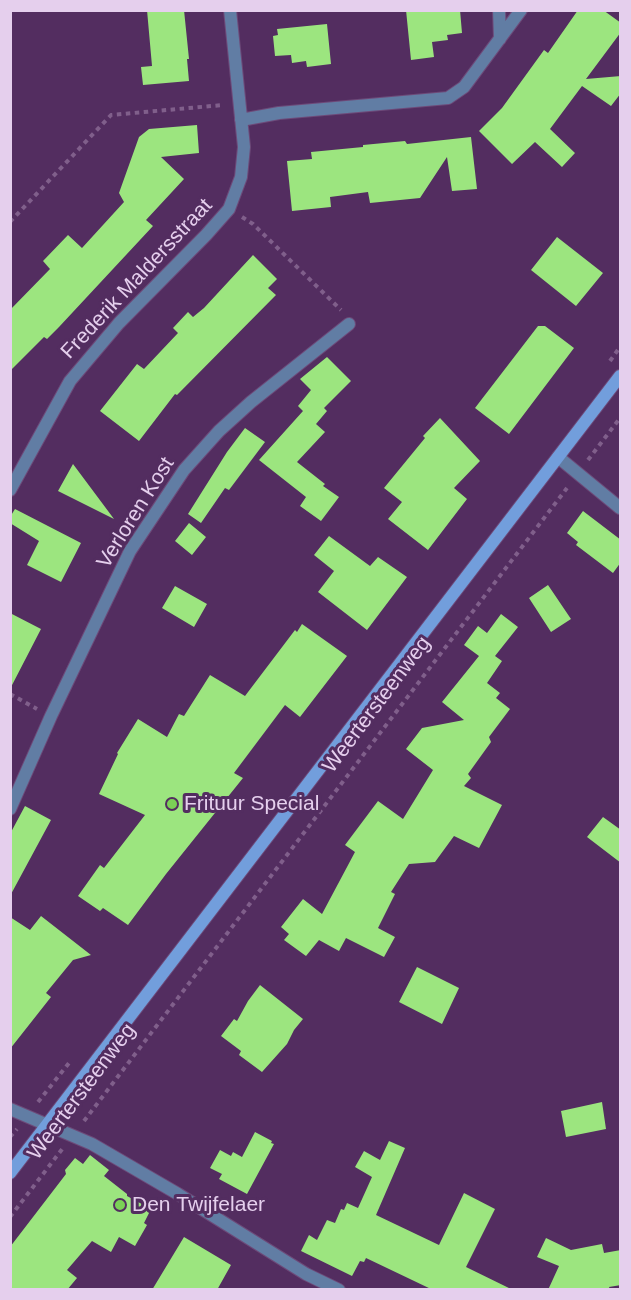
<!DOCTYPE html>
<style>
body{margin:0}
#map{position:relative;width:631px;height:1300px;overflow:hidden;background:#532d60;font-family:Helvetica,sans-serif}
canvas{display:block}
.frame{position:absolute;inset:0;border:12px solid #e5cfed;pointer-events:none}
</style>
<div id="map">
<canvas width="631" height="1300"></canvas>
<div class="frame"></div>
</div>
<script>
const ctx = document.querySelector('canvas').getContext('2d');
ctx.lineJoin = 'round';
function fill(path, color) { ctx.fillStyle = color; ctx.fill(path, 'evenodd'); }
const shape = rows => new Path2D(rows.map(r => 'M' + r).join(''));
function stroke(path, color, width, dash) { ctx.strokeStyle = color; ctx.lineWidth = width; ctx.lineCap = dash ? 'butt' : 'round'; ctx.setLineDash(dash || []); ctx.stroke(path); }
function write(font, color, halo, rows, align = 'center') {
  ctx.font = font + ' Helvetica,sans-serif'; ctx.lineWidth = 6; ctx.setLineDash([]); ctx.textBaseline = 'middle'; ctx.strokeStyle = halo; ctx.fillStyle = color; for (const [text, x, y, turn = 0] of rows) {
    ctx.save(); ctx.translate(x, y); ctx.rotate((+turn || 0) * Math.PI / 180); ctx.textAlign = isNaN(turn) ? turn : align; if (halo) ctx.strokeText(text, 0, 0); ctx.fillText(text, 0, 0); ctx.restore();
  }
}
const building = shape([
 [147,10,184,10,189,59,187,59,189,81,143,85,141,67,152,66],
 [406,10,460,10,462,33,447,35,448,40,432,42,434,57,411,60],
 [578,10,603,10,621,23,621,32,586,79,621,76,621,93,611,106,582,86,550,129,575,153,562,167,535,142,512,164,479,131,502,108,544,50,548,53],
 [327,24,331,64,307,67,306,61,292,63,291,55,275,56,273,36,278,35,277,29],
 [197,125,199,153,161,157,184,179,146,220,153,226,59,327,47,339,44,337,10,371,10,310,50,269,43,261,68,235,82,248,124,202,119,193,139,137,149,129],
 [471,137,477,189,452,191,447,157,420,198,370,203,368,192,330,197,331,207,292,211,287,161,312,159,311,152,363,147,363,145,405,141,407,144],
 [557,237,603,273,576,306,531,270],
 [253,255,277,279,268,288,276,295,177,395,175,394,139,441,100,411,137,364,144,369,178,333,173,328,188,312,193,317,204,308],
 [538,326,545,326,574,348,509,434,475,408],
 [327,357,351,381,324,408,327,411,316,424,325,432,297,462,325,484,323,486,339,497,321,521,300,506,306,497,259,460,303,411,298,406,311,390,300,379],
 [440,418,480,461,454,488,467,499,428,550,388,519,402,502,384,488,425,438,423,436],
 [245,428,265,442,229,490,225,488,201,523,188,514,227,452],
 [73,464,114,519,58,491],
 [15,509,81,543,61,582,27,565,39,541,10,523,10,517],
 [583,511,621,540,621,562,613,573,576,545,578,542,567,533],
 [189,523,206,537,192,555,175,541],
 [329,536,370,566,378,557,407,577,367,630,318,592,334,571,314,555],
 [548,585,571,619,551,632,529,598],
 [175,586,207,604,194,627,162,608],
 [10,613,41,629,10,689],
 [501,614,518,627,495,656,502,661,487,683,500,693,496,698,510,709,489,737,491,742,468,774,471,778,464,786,502,805,479,848,454,836,435,862,409,864,391,892,395,894,378,928,395,937,384,957,346,938,339,951,319,940,306,956,284,940,289,934,281,927,303,899,322,914,355,852,345,845,378,801,403,819,433,770,406,749,422,728,464,720,442,702,479,656,464,645,478,626,487,633],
 [302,624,347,656,300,717,285,705,234,773,243,778,166,874,128,925,103,908,100,911,78,896,100,865,104,868,145,815,99,794,118,754,117,753,138,719,167,737,179,714,184,716,210,675,245,696,295,630,297,632],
 [25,806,51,820,10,896,10,834],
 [603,817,621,830,621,863,587,837],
 [41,916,91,955,73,960,46,993,51,997,10,1049,10,917,30,930],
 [417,967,459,988,442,1024,399,1002],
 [260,985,303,1019,294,1030,287,1044,262,1072,239,1055,241,1051,221,1036,234,1019,237,1021,248,1001],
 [602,1102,606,1129,566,1137,561,1111],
 [255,1132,272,1141,271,1143,274,1144,247,1194,219,1179,222,1174,210,1168,220,1150,231,1156,233,1152,242,1157],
 [389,1141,405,1148,376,1215,439,1245,464,1193,495,1209,466,1267,513,1290,433,1290,366,1258,364,1262,360,1261,352,1276,301,1251,309,1235,317,1240,327,1220,335,1223,341,1209,344,1210,347,1203,358,1208,372,1177,355,1167,364,1151,380,1160],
 [90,1155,109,1170,104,1176,127,1194,127,1196,151,1209,144,1223,147,1225,135,1246,119,1237,111,1252,92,1241,67,1270,77,1278,67,1290,10,1290,10,1247,66,1174,65,1170,75,1158,83,1164],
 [184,1237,231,1265,217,1290,152,1290],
 [546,1238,571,1250,602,1244,604,1253,621,1250,621,1285,609,1287,610,1290,548,1290,559,1266,537,1257]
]);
const path = shape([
 [242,217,253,224,341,310],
 [10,222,111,115,223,105],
 [610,361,620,347],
 [588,460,620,418],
 [10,694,37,709],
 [38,1102,69,1063],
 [84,1121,567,488],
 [10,1137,17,1129],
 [10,1217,63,1148]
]);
const minor = shape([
 [499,10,500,39],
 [241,120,279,113,448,98,464,87,521,10],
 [558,457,620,508],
 [10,490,70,381,119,323,206,235,229,209,241,177,244,147,230,10],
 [10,809,51,716,130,551,184,470,219,431,251,402,349,324],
 [10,1109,92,1144,178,1194,306,1274,339,1290]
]);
const secondary = shape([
 [10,1173,620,376]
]);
const markers = [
 [172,804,6,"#7bd156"],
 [120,1205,6,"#7bd156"]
];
const streetNames = [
 ["Frederik Maldersstraat",137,279,-47],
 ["Verloren Kost",136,513,-58],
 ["Weertersteenweg",377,705,-53],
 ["Weertersteenweg",82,1092,-53]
];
const poiNames = [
 ["Frituur Special",184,804],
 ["Den Twijfelaer",132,1205]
];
fill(building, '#9ce57f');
stroke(minor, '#6d4a79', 14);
stroke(secondary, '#6d4a79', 14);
stroke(path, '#805f8b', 4, [4.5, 4.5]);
stroke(minor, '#617da4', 12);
stroke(secondary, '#729edc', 12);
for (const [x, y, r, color] of markers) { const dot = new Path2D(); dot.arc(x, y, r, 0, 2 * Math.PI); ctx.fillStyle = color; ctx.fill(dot); stroke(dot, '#532d60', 2); }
write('21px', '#e5cfed', '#532d60', streetNames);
write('21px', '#e5cfed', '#532d60', poiNames, 'left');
</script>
